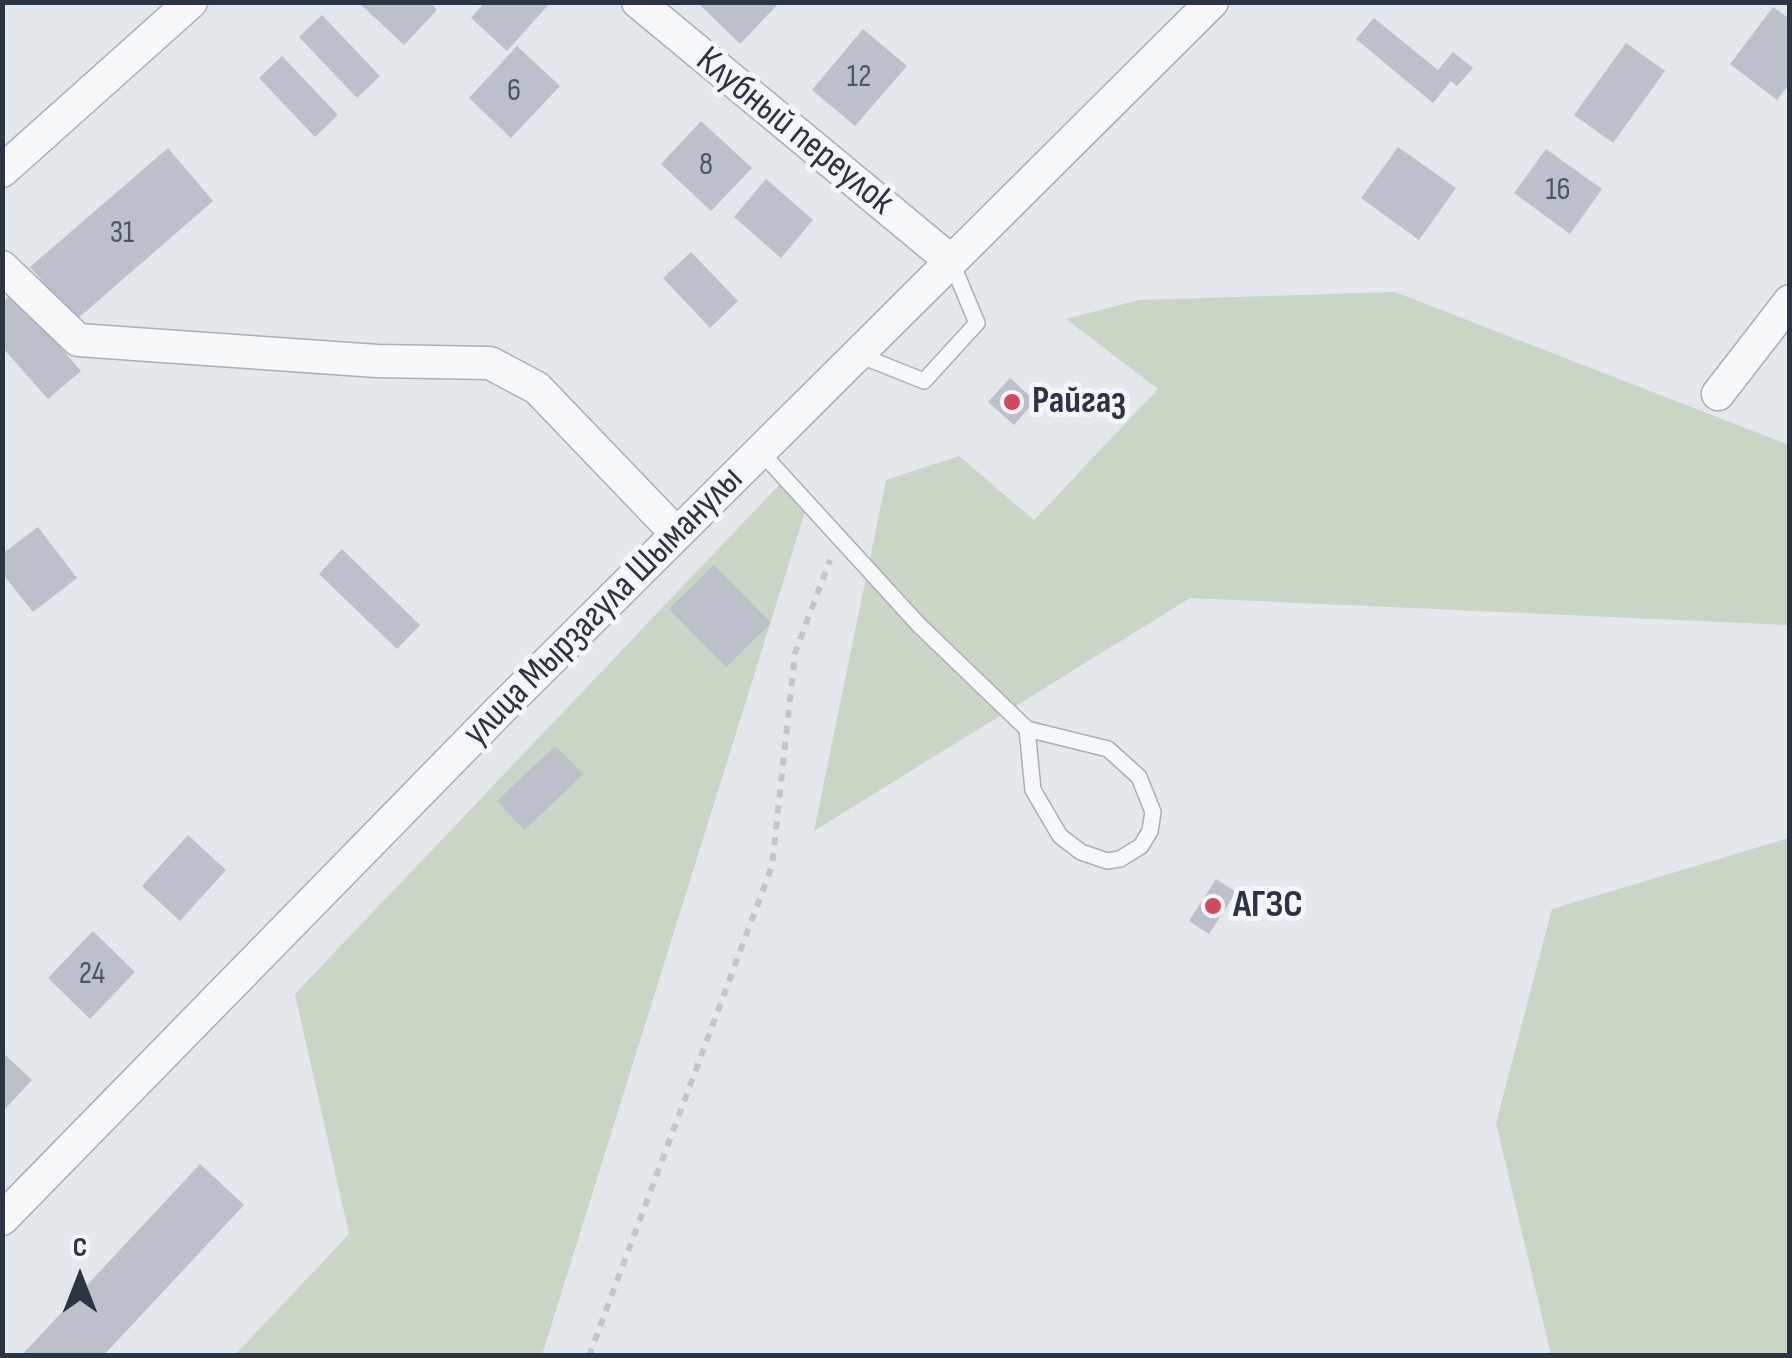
<!DOCTYPE html>
<meta charset="utf-8">
<style>
body{margin:0}
#map{position:relative;width:1792px;height:1358px;overflow:hidden;background:#e4e7ec;font-family:"Sofia Sans Condensed",sans-serif}
canvas{display:block}
.frame{position:absolute;inset:0;border:5px solid #2b3445;pointer-events:none}
.north{position:absolute;left:30px;top:1228px;width:100px;height:100px;-webkit-text-stroke:8px #f4f6f9;paint-order:stroke;rotate:0deg;font-size:28px;font-weight:700;line-height:40px;text-align:center;color:#2b3445}
.north::after{content:'';display:block;margin:auto;width:35px;height:45px;background:#2b3445;clip-path:polygon(50% 0,100% 100%,50% 72%,0 100%)}
</style>
<div id="map">
<canvas width="1792" height="1358"></canvas>
<div class="frame"></div>
<div class="north">С</div>
</div>
<script>
const ctx = document.querySelector('canvas').getContext('2d');
ctx.lineJoin = 'round';
function fill(path, color) { ctx.fillStyle = color; ctx.fill(path, 'evenodd'); }
const shape = rows => new Path2D(rows.map(r => 'M' + r).join(''));
function stroke(path, color, width, dash) { ctx.strokeStyle = color; ctx.lineWidth = width; ctx.lineCap = dash ? 'butt' : 'round'; ctx.setLineDash(dash || []); ctx.stroke(path); }
function write(font, color, halo, rows, align = 'center') {
  ctx.font = font + ' "Sofia Sans Condensed",sans-serif'; ctx.lineWidth = 10; ctx.setLineDash([]); ctx.textBaseline = 'middle'; ctx.strokeStyle = halo; ctx.fillStyle = color; for (const [text, x, y, turn = 0] of rows) {
    ctx.save(); ctx.translate(x, y); ctx.rotate((+turn || 0) * Math.PI / 180); ctx.textAlign = isNaN(turn) ? turn : align; if (halo) ctx.strokeText(text, 0, 0); ctx.fillText(text, 0, 0); ctx.restore();
  }
}
const green = shape([
 [1395,292,1789,445,1789,625,1190,598,814,831,886,480,959,456,1034,520,1158,389,1066,319,1139,300],
 [779,485,809,499,542,1355,234,1356,349,1234,295,994],
 [1789,838,1789,1355,1551,1355,1496,1123,1552,909]
]);
const building = shape([
 [358,2,430,2,437,10,404,45],
 [485,2,551,2,507,51,471,18],
 [697,2,776,2,778,4,740,44],
 [1773,7,1790,19,1790,83,1777,100,1730,64],
 [322,15,380,76,357,98,299,37],
 [1374,18,1438,70,1453,52,1473,68,1457,86,1451,81,1433,103,1356,39],
 [863,29,907,66,855,126,812,90],
 [1626,43,1665,71,1613,143,1574,115],
 [517,46,560,86,511,138,469,98],
 [282,56,338,115,315,137,259,78],
 [701,121,752,168,711,211,661,164],
 [1398,147,1456,188,1419,240,1361,198],
 [168,148,213,201,76,320,30,267],
 [1546,149,1602,189,1570,234,1514,193],
 [766,179,813,220,781,258,734,217],
 [691,252,738,301,710,328,663,278],
 [14,293,81,371,48,399,2,347,2,302],
 [1010,378,1035,401,1014,425,988,402],
 [38,527,77,578,33,612,2,573,2,554],
 [342,549,420,625,397,649,319,574],
 [714,565,771,623,726,667,669,609],
 [555,746,583,774,525,830,497,801],
 [188,835,226,870,180,921,142,886],
 [1216,879,1236,892,1209,934,1189,921],
 [93,931,135,972,90,1019,48,978],
 [2,1052,32,1080,5,1109,2,1107],
 [200,1164,244,1205,103,1356,21,1356]
]);
const path = shape([
 [589,1356,772,866,795,653,830,560]
]);
const lane = shape([
 [859,355,924,381,977,323,951,261],
 [760,451,919,625,1027,729,1108,749,1139,777,1153,812,1150,831,1141,846,1120,859,1107,861,1081,852,1060,836,1033,790,1027,729]
]);
const street = shape([
 [638,2,951,261],
 [2,171,191,2],
 [2,267,78,340,377,361,490,363,537,388,677,534],
 [1718,394,1790,301],
 [2,1219,499,711,1212,2]
]);
const markers = [
 [1012,402,10,"#d1495b"],
 [1213,906,10,"#d1495b"]
];
const numberNames = [
 ["12",859,78],
 ["6",514,92],
 ["8",706,166],
 ["16",1558,191],
 ["31",122,234],
 ["24",92,975]
];
const streetNames = [
 ["Клубный переулок",794,132,39],
 ["улица Мырзагула Шыманулы",604,607,-45]
];
const poiNames = [
 ["Райгаз",1032,402],
 ["АГЗС",1233,906]
];
fill(green, '#c9d6c5');
fill(building, '#bbc0ca');
stroke(lane, '#a9aeb7', 18);
stroke(street, '#a9aeb7', 35);
stroke(path, '#c2c5cb', 6, [8, 8]);
stroke(lane, '#f7f8fa', 15);
stroke(street, '#f7f8fa', 32);
for (const [x, y, r, color] of markers) { const dot = new Path2D(); dot.arc(x, y, r, 0, 2 * Math.PI); ctx.fillStyle = color; ctx.fill(dot); stroke(dot, '#f4f6f9', 4); }
write('32px', '#4f5766', null, numberNames);
write('38px', '#2b3445', '#f4f6f9', streetNames);
write('bold 38px', '#2b3445', '#f4f6f9', poiNames, 'left');
</script>
